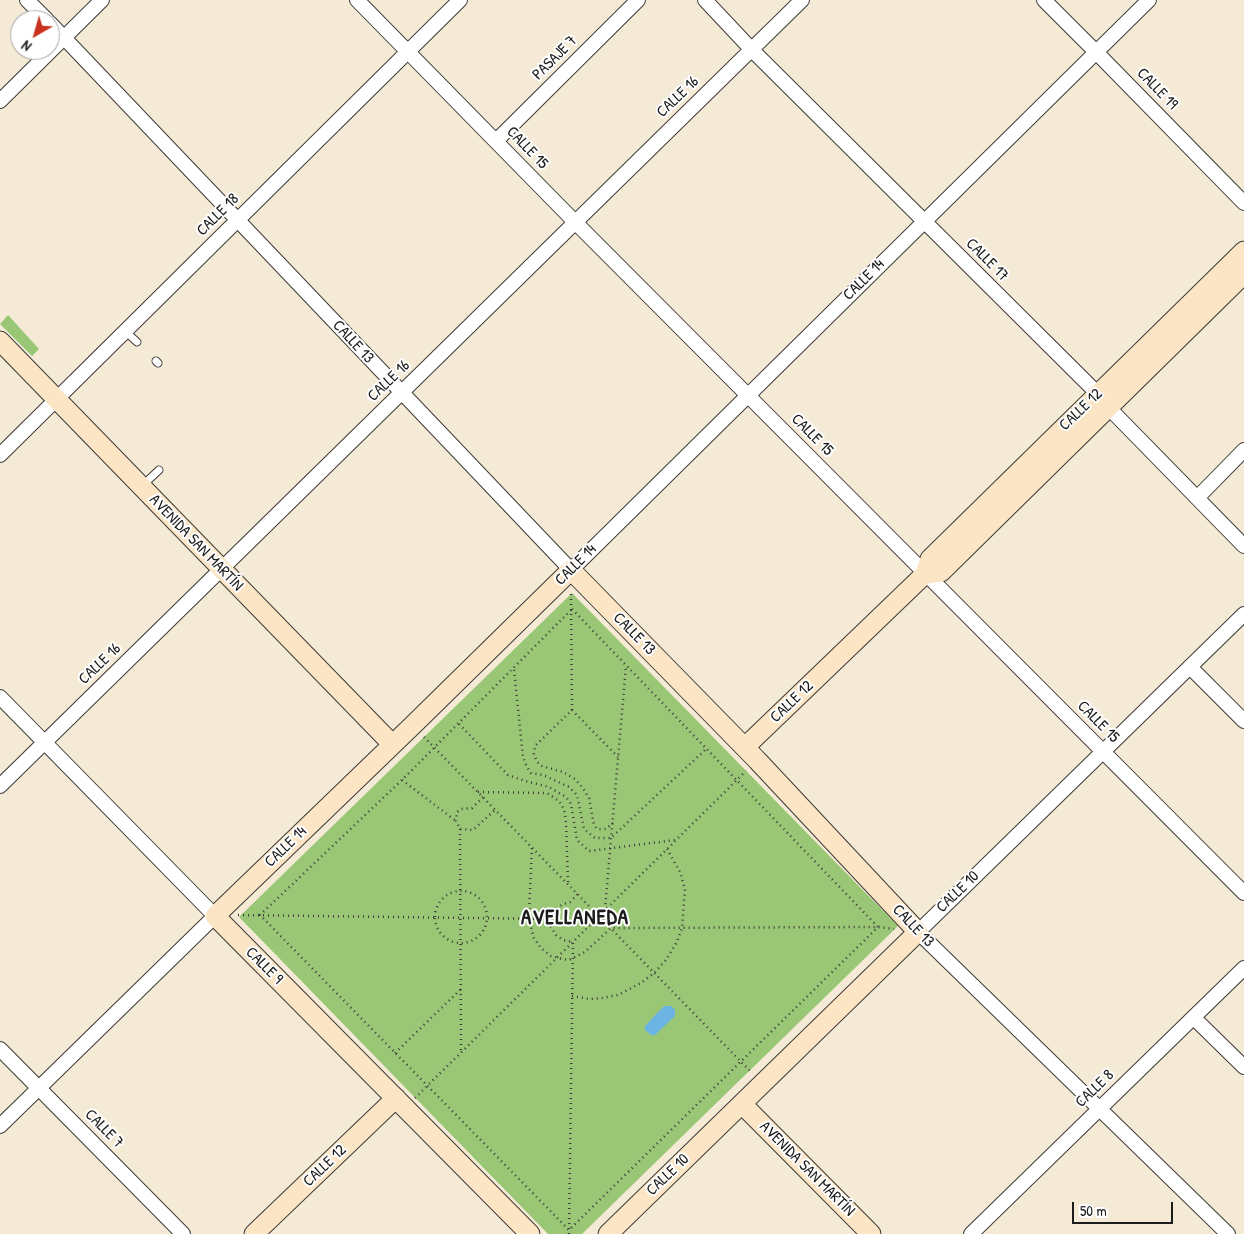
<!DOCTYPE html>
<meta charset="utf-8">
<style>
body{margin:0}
#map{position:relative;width:1244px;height:1234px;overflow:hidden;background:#f5ead5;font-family:"Patrick Hand",sans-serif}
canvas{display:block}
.north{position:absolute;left:10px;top:10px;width:50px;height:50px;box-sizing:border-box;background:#fff;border:1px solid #a4a4a4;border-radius:50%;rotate:218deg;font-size:14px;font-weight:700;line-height:20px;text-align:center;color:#1c1c1c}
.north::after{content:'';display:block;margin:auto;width:18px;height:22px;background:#c8321e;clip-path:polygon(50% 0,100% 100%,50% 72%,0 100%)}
.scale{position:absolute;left:1072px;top:1202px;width:101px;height:22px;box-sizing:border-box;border:2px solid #1c1c1c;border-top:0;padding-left:6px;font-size:15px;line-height:18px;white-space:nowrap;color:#1c1c1c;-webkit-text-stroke:4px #fff;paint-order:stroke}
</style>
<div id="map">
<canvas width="1244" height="1234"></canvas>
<div class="north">N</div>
<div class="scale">50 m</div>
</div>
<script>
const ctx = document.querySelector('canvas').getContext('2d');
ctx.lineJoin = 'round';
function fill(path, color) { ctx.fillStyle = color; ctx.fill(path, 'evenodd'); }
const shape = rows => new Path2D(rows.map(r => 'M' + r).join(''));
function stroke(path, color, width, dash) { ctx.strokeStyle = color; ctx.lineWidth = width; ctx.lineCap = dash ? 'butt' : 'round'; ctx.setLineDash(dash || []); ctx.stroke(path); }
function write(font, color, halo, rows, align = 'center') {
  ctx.font = font + ' "Patrick Hand",sans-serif'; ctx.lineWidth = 4; ctx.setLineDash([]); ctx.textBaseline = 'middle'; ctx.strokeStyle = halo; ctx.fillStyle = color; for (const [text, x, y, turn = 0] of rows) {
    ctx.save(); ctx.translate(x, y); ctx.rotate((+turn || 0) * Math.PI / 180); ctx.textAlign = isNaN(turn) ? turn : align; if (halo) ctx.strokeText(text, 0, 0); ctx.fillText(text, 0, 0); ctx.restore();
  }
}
const green = shape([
 [8,315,39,349,32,356,0,324],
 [572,593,898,926,582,1234,548,1234,239,917]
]);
const water = shape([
 [664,1006,671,1006,675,1010,675,1016,655,1035,651,1035,645,1030,645,1026]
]);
const path = shape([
 [571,594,572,710,535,746,534,754,537,762,542,766,563,772,575,779,582,787,589,798,594,825,597,829,606,829,613,823],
 [572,609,878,927,569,1230,260,915,402,780,572,609],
 [514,670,523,757,527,767,531,773,543,775,569,787,577,795,584,829,595,838,611,838,706,749],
 [572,710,618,757],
 [459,724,508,775,525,781,549,787,566,797,571,804,577,840,589,851,675,840],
 [424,737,752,1073],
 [402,780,456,821],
 [478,792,547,793,559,801,564,809,566,822,568,882],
 [483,797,472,808,461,809,457,812,456,821,460,829,473,830,495,810],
 [460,829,461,1052],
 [532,848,529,912,531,927,534,938,541,948,551,956,562,959,569,960,585,952,611,928,878,927,894,929],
 '435 917a26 26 0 1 1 52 0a26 26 0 1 1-52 0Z',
 [605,909,626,666],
 [238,915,551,919],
 [572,996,590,999,603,998,618,995,641,983,654,973,666,960,677,942,682,928,685,889,680,872,667,849],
 [395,1053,461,989],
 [415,1098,746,771],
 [569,1234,573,942,563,940,556,935,551,927,551,919,556,909,563,904,570,902,578,894]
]);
const lane = shape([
 [125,331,137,342],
 [156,361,158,363],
 [142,486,159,470]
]);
const street = shape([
 [27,0,47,20],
 [357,0,576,223,1244,893],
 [705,0,752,50,1098,394,1108,407,1244,546],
 [1044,0,1096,52,1244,203],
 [50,23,571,570,1149,0],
 [0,101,102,0],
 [496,141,638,0],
 [0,455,460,0],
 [1198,497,1244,450],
 [1190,667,1244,721],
 [0,697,215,916,0,1126],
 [0,786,802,0],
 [1194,1018,1244,1067],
 [0,1049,183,1234],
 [971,1234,1244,968],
 [1228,1234,918,932,1244,614]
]);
const secondary = shape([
 [0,341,392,744],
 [925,574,941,572,1244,274],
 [745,747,925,574,930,559,1244,251],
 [742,1104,871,1234],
 [254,1234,396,1098],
 [530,1234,215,916,413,725,571,570,757,760,918,932,608,1234]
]);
const streetNames = [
 ["PASAJE 7",555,58,-45],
 ["CALLE 19",1157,89,46],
 ["CALLE 16",678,97,-44],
 ["CALLE 15",527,148,46],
 ["CALLE 18",218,215,-45],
 ["CALLE 17",987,260,45],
 ["CALLE 14",864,280,-45],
 ["CALLE 13",353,342,47],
 ["CALLE 16",389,381,-44],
 ["CALLE 12",1081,410,-44],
 ["CALLE 15",812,435,45],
 ["AVENIDA SAN MARTÍN",196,543,46],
 ["CALLE 14",576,565,-45],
 ["CALLE 13",634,634,45],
 ["CALLE 16",100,664,-44],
 ["CALLE 12",792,702,-44],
 ["CALLE 15",1098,722,45],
 ["CALLE 14",286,847,-44],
 ["CALLE 10",958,892,-44],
 ["CALLE 13",913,926,46],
 ["CALLE 9",264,966,45],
 ["CALLE 8",1095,1089,-44],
 ["CALLE 7",104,1129,45],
 ["CALLE 12",325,1166,-44],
 ["AVENIDA SAN MARTÍN",807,1169,45],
 ["CALLE 10",668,1175,-44]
];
const districtNames = [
 ["AVELLANEDA",575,918]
];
fill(green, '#99c775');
fill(water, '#6bb4e3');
stroke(lane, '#3d3b38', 9);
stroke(street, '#3d3b38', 16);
stroke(secondary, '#3d3b38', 21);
stroke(path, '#3d3b38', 2.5, [1, 4]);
stroke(lane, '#fff', 7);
stroke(street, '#fff', 14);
stroke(secondary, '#fce5c4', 19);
write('16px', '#1c1c1c', '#fff', streetNames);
ctx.letterSpacing = '1px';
write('bold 21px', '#1c1c1c', '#fff', districtNames);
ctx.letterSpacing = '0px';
</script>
